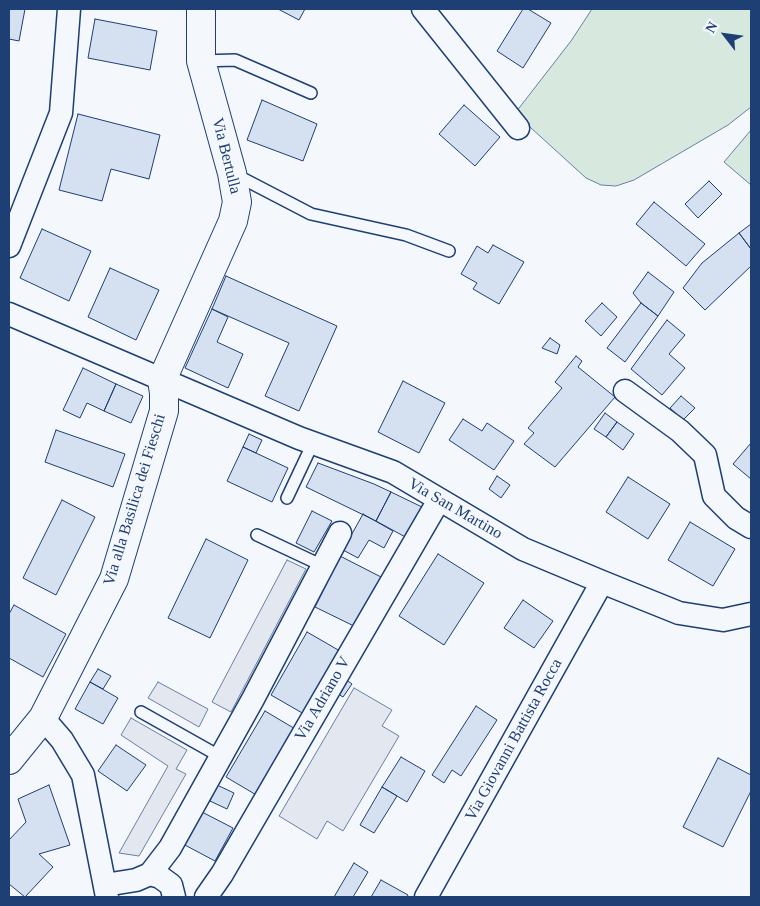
<!DOCTYPE html>
<style>
body{margin:0}
#map{position:relative;width:760px;height:906px;overflow:hidden;background:#f4f7fb;font-family:Georgia,serif}
canvas{display:block}
.frame{position:absolute;inset:0;border:10px solid #1d3f73;pointer-events:none}
.north{position:absolute;left:700px;top:10px;width:50px;height:50px;-webkit-text-stroke:4px #f4f7fb;paint-order:stroke;rotate:300deg;font-size:14px;font-weight:700;line-height:20px;text-align:center;color:#1d3f73}
.north::after{content:'';display:block;margin:auto;width:18px;height:22px;background:#1d3f73;clip-path:polygon(50% 0,100% 100%,50% 72%,0 100%)}
</style>
<div id="map">
<canvas width="760" height="906"></canvas>
<div class="frame"></div>
<div class="north">N</div>
</div>
<script>
const ctx = document.querySelector('canvas').getContext('2d');
ctx.lineJoin = 'round';
function fill(path, color) { ctx.fillStyle = color; ctx.fill(path, 'evenodd'); }
const shape = rows => new Path2D(rows.map(r => 'M' + r).join(''));
function stroke(path, color, width, dash) { ctx.strokeStyle = color; ctx.lineWidth = width; ctx.lineCap = dash ? 'butt' : 'round'; ctx.setLineDash(dash || []); ctx.stroke(path); }
function write(font, color, halo, rows, align = 'center') {
  ctx.font = font + ' Georgia,serif'; ctx.lineWidth = 4; ctx.setLineDash([]); ctx.textBaseline = 'middle'; ctx.strokeStyle = halo; ctx.fillStyle = color; for (const [text, x, y, turn = 0] of rows) {
    ctx.save(); ctx.translate(x, y); ctx.rotate((+turn || 0) * Math.PI / 180); ctx.textAlign = isNaN(turn) ? turn : align; if (halo) ctx.strokeText(text, 0, 0); ctx.fillText(text, 0, 0); ctx.restore();
  }
}
const green = shape([
 [592,9,751,9,751,107,728,125,634,180,616,186,601,185,586,178,519,117,516,112,571,41,592,9],
 [751,130,751,185,724,162,751,130]
]);
const parking = shape([
 [287,560,306,569,231,712,212,702,287,560],
 [158,682,208,709,199,727,148,698,158,682],
 [354,688,392,710,382,726,399,736,343,831,327,821,317,839,279,816,354,688],
 [131,718,187,750,176,769,186,774,139,856,119,853,168,766,121,735,131,718]
]);
const building = shape([
 [9,9,25,9,19,41,9,39,9,9],
 [278,9,305,9,299,20,278,9],
 [523,9,528,9,551,23,523,68,497,51,523,9],
 [95,19,157,31,150,70,88,58,95,19],
 [262,100,317,124,303,161,247,140,262,100],
 [464,105,500,137,475,166,439,134,464,105],
 [78,114,160,135,149,179,111,169,102,201,59,190,78,114],
 [709,181,722,194,698,218,685,204,709,181],
 [654,202,705,244,686,266,636,224,654,202],
 [751,224,751,249,739,233,751,224],
 [42,229,91,251,69,301,20,278,42,229],
 [739,233,751,249,751,266,705,310,683,288,702,263,739,233],
 [493,245,524,262,499,304,473,289,477,283,461,274,477,246,488,253,493,245],
 [110,268,159,290,136,340,88,317,110,268],
 [648,272,674,292,658,316,641,303,633,293,648,272],
 [226,276,337,326,299,411,265,396,289,343,212,309,226,276],
 [602,303,617,317,601,336,585,321,602,303],
 [641,303,658,316,625,362,607,348,641,303],
 [212,309,228,317,217,342,243,354,228,388,185,368,212,309],
 [667,320,685,335,669,354,685,368,662,395,631,369,667,320],
 [550,338,560,345,557,354,542,348,550,338],
 [576,356,582,361,578,367,615,397,555,467,524,444,534,433,528,428,562,388,555,382,576,356],
 [83,368,116,384,104,411,87,403,80,418,63,410,83,368],
 [403,381,445,403,419,453,378,432,403,381],
 [116,384,143,396,131,423,104,411,116,384],
 [681,396,695,408,683,420,670,408,681,396],
 [605,413,617,422,606,437,594,429,605,413],
 [463,419,482,431,487,423,514,441,494,470,449,440,463,419],
 [617,422,634,434,623,450,606,437,617,422],
 [56,430,125,454,113,487,45,462,56,430],
 [249,434,262,440,256,453,243,447,249,434],
 [751,443,751,479,733,464,751,443],
 [243,447,288,468,272,502,227,481,243,447],
 [318,463,374,484,391,492,376,521,306,487,318,463],
 [497,476,510,485,501,498,489,489,497,476],
 [628,477,670,504,648,539,606,512,628,477],
 [391,492,424,508,409,539,376,521,391,492],
 [62,500,95,517,56,595,23,578,62,500],
 [312,511,332,521,314,552,296,543,312,511],
 [363,514,393,531,384,548,369,540,358,558,343,550,363,514],
 [690,522,735,549,713,586,668,560,690,522],
 [206,539,248,560,210,638,168,618,206,539],
 [438,554,484,583,444,645,399,616,438,554],
 [340,556,381,577,356,627,315,607,340,556],
 [523,600,553,621,534,648,504,628,523,600],
 [14,605,66,634,43,677,9,658,9,614,14,605],
 [307,632,340,651,304,714,271,695,307,632],
 [98,669,111,676,103,689,90,682,98,669],
 [340,675,352,684,343,697,330,689,340,675],
 [90,682,118,698,103,724,75,709,90,682],
 [476,706,497,720,461,776,452,770,444,783,432,775,476,706],
 [265,711,297,730,258,796,226,777,265,711],
 [116,745,146,765,127,791,98,771,116,745],
 [401,757,425,771,407,802,382,787,401,757],
 [718,758,751,775,751,791,723,847,683,827,718,758],
 [49,785,70,845,39,854,53,867,25,897,9,884,9,840,26,822,18,799,49,785],
 [217,785,234,793,227,809,210,801,217,785],
 [382,787,397,796,374,833,360,825,382,787],
 [200,811,233,828,215,861,183,844,200,811],
 [354,863,368,872,353,897,334,897,354,863],
 [381,880,408,895,407,897,371,897,381,880]
]);
const service = shape([
 [201,61,235,60,311,93],
 [234,174,311,214,406,235,449,251],
 [287,498,313,443],
 [257,535,323,566],
 [141,712,221,757]
]);
const minor = shape([
 [423,9,518,128],
 [9,246,61,113,69,9],
 [9,314,299,438,393,472,523,549,602,582,679,613,723,620,751,614],
 [625,391,680,431,705,455,714,496,736,518,751,527],
 [43,718,62,740,83,775,107,897],
 [150,874,160,877,171,885,174,897],
 [105,885,136,880,150,874,170,848,253,699,340,533],
 [206,897,222,874,439,500],
 [426,897,602,582]
]);
const tertiary = shape([
 [9,760,43,718,114,579,164,411,164,393,162,380,233,221,237,202,232,173,201,61,201,9]
]);
const streetNames = [
 ["Via Bertulla",226,156,76],
 ["Via alla Basilica dei Fieschi",135,500,-73],
 ["Via San Martino",455,509,30],
 ["Via Adriano V",323,699,-60],
 ["Via Giovanni Battista Rocca",514,740,-61]
];
fill(green, '#d7e8df');
stroke(green, '#687fa3', 1);
fill(parking, '#e3e8f0');
stroke(parking, '#687fa3', 1);
fill(building, '#d5e0f0');
stroke(building, '#1d3f73', 1);
stroke(service, '#1d3f73', 14);
stroke(minor, '#1d3f73', 25);
stroke(tertiary, '#1d3f73', 30);
stroke(service, '#f4f7fb', 11);
stroke(minor, '#f4f7fb', 22);
stroke(tertiary, '#f4f7fb', 28);
write('16px', '#1d3f73', '#f4f7fb', streetNames);
</script>
